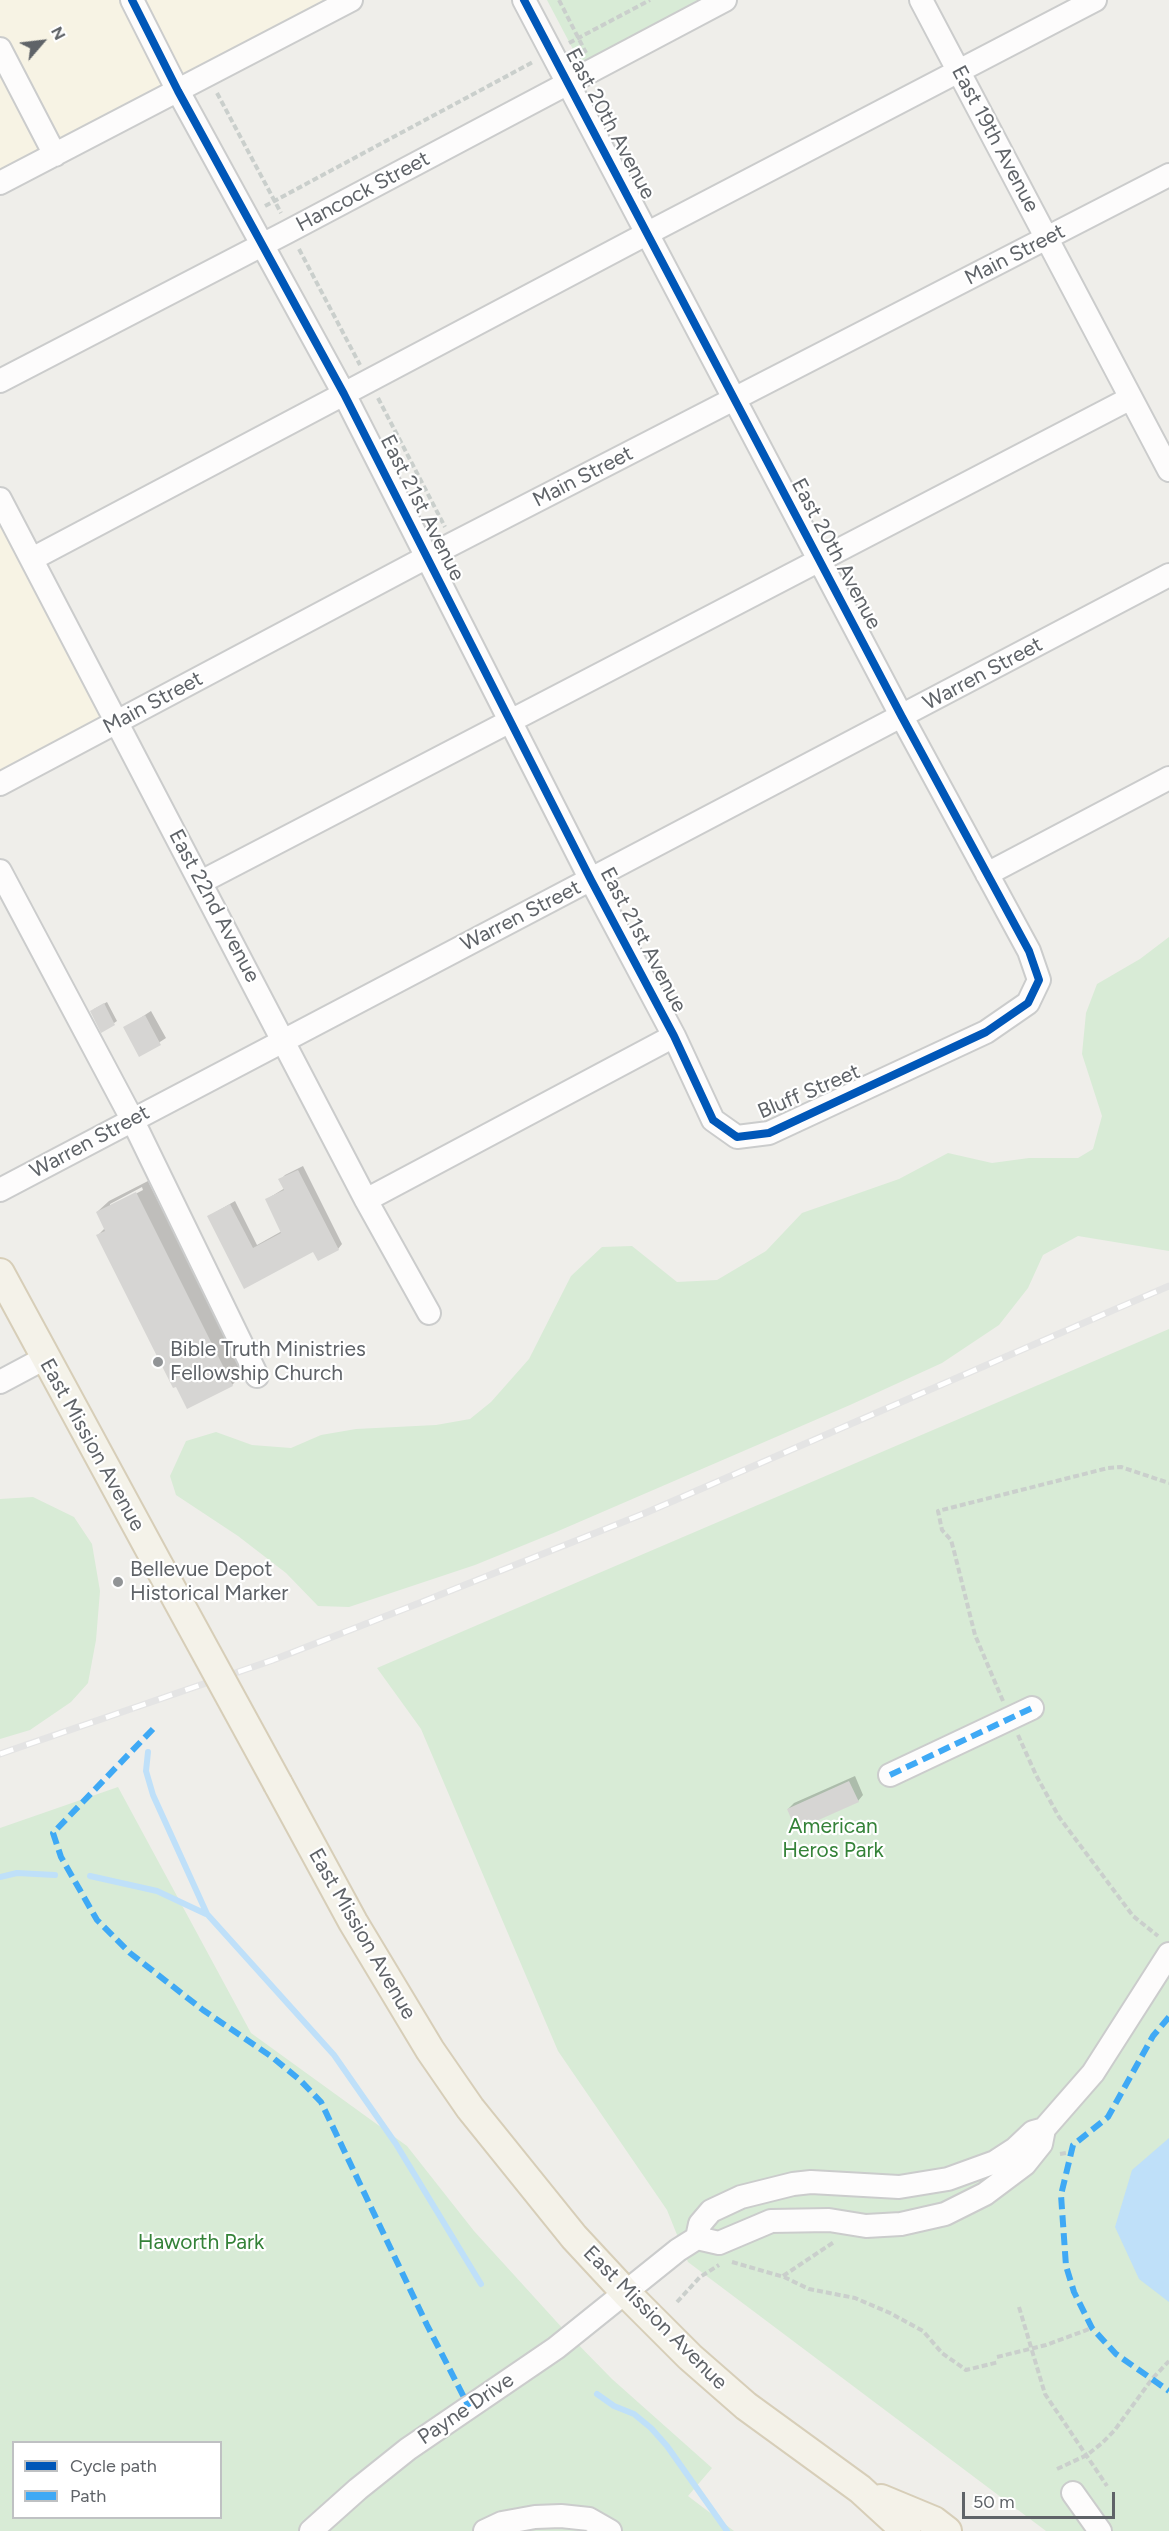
<!DOCTYPE html>
<style>
body{margin:0}
#map{position:relative;width:1169px;height:2531px;overflow:hidden;background:#efeeea;font-family:Figtree,sans-serif}
canvas{display:block}
.legend{position:absolute;left:12px;top:2441px;width:210px;height:78px;box-sizing:border-box;background:#fff;border:2px solid #bfc1c3;margin:0;padding:8px 10px;list-style:none;font-size:18px;color:#5f6368}
.legend li{display:flex;align-items:center;gap:12px;height:30px}
.legend b{width:30px;border:2px solid #bfc1c3}
.north{position:absolute;left:12px;top:12px;width:60px;height:60px;-webkit-text-stroke:4px #fff;paint-order:stroke;rotate:62deg;font-size:16px;font-weight:700;line-height:24px;text-align:center;color:#5f6368}
.north::after{content:'';display:block;margin:auto;width:21px;height:27px;background:#5f6368;clip-path:polygon(50% 0,100% 100%,50% 72%,0 100%)}
.scale{position:absolute;left:962px;top:2492px;width:153px;height:27px;box-sizing:border-box;border:3px solid #5f6368;border-top:0;padding-left:8px;font-size:18px;line-height:21px;white-space:nowrap;color:#5f6368;-webkit-text-stroke:4px #fff;paint-order:stroke}
</style>
<div id="map">
<canvas width="1169" height="2531"></canvas>
<ul class="legend">
<li><b style="height:8px;background:#0057b8"></b>Cycle path</li>
<li><b style="height:8px;background:#3fa9f5"></b>Path</li>
</ul>
<div class="north">N</div>
<div class="scale">50 m</div>
</div>
<script>
const ctx = document.querySelector('canvas').getContext('2d');
ctx.lineJoin = 'round';
function fill(path, color) { ctx.fillStyle = color; ctx.fill(path, 'evenodd'); }
const shape = rows => new Path2D(rows.map(r => 'M' + r).join(''));
function stroke(path, color, width, dash) { ctx.strokeStyle = color; ctx.lineWidth = width; ctx.lineCap = dash ? 'butt' : 'round'; ctx.setLineDash(dash || []); ctx.stroke(path); }
function write(font, color, halo, rows, align = 'center') {
  ctx.font = font + ' Figtree,sans-serif'; ctx.lineWidth = 4.5; ctx.setLineDash([]); ctx.textBaseline = 'middle'; ctx.strokeStyle = halo; ctx.fillStyle = color; for (const [text, x, y, turn = 0] of rows) {
    ctx.save(); ctx.translate(x, y); ctx.rotate((+turn || 0) * Math.PI / 180); ctx.textAlign = isNaN(turn) ? turn : align; if (halo) ctx.strokeText(text, 0, 0); ctx.fillText(text, 0, 0); ctx.restore();
  }
}
const commercial = shape([
 [0,0,351,0,0,183],
 [0,500,118,722,0,784]
]);
const green = shape([
 [547,0,725,0,586,74],
 [1169,937,1169,1251,1078,1236,1043,1255,1028,1288,999,1325,942,1363,850,1405,556,1532,475,1565,349,1607,318,1606,286,1573,238,1536,176,1495,170,1476,186,1441,216,1432,252,1445,291,1448,321,1435,356,1429,436,1425,470,1419,491,1402,529,1359,571,1276,602,1247,632,1246,677,1282,717,1280,766,1251,802,1213,899,1179,948,1153,992,1163,1029,1158,1078,1158,1093,1149,1102,1116,1082,1054,1086,1013,1097,984,1140,959],
 [1169,1329,1169,2531,1046,2531,688,2262,667,2210,558,2051,421,1729,377,1668],
 [33,1497,74,1517,92,1544,100,1591,96,1640,88,1683,71,1702,30,1730,0,1739,0,1499],
 [118,1787,251,2033,407,2146,474,2231,565,2331,612,2379,712,2468,688,2496,734,2531,0,2531,0,1828],
 [14,2442,220,2442,220,2518,14,2518]
]);
const water = shape([
 [1169,2138,1169,2302,1139,2279,1115,2227,1132,2170]
]);
const shadow = shape([
 [107,1002,117,1021,102,1031,94,1009],
 [151,1011,166,1038,140,1055,125,1028],
 [303,1166,342,1244,338,1249,314,1250,245,1287,209,1216,235,1201,257,1245,282,1231,267,1199,285,1188,280,1180,285,1175],
 [148,1181,244,1373,232,1385,98,1235,105,1228,97,1212,109,1201],
 [142,1187,143,1190,110,1207,110,1204],
 [855,1776,863,1795,858,1801,788,1809,794,1803]
]);
const stream = shape([
 [148,1752,146,1771,153,1795,207,1914,334,2055,396,2144,481,2284],
 [90,1876,157,1891,206,1914],
 [0,1877,17,1873,55,1875],
 [597,2394,614,2406,634,2414,651,2428,667,2446,727,2531]
]);
const building = shape([
 [104,1003,115,1025,101,1033,90,1011],
 [145,1015,161,1045,139,1057,123,1027],
 [298,1170,339,1250,318,1261,313,1252,244,1289,207,1216,230,1204,253,1248,281,1233,265,1199,284,1190,278,1179],
 [136,1192,233,1386,187,1409,176,1387,173,1388,96,1235,105,1231,96,1212],
 [849,1781,859,1802,796,1830,787,1809]
]);
const path = shape([
 [559,0,586,53],
 [569,43,650,0],
 [217,93,281,213],
 [265,206,533,62],
 [299,249,360,365],
 [378,398,445,527],
 [1003,1701,975,1635,954,1551,951,1540,942,1530,938,1511,1108,1468,1121,1467,1169,1483],
 [1018,1735,1036,1775,1059,1817,1133,1916,1158,1936],
 [1060,2154,1071,2152],
 [732,2262,784,2277,809,2289,855,2298,890,2313,923,2331,942,2353,966,2370,999,2362],
 [783,2276,834,2242],
 [677,2302,700,2277,719,2265],
 [1019,2307,1045,2394,1107,2486],
 [997,2357,1046,2345,1092,2328],
 [1057,2469,1087,2455,1102,2443,1114,2431,1152,2379,1169,2361]
]);
const minor = shape([
 [132,0,178,91,344,394,591,880,674,1036,713,1120,737,1137,769,1133,986,1032,1028,1003,1039,980,1029,951,902,717,524,0],
 [921,0,1169,470],
 [0,49,55,155],
 [0,183,351,0],
 [0,381,289,231,725,0],
 [0,499,366,1200,429,1313],
 [32,559,648,233,1095,0],
 [0,784,427,557,1169,175],
 [0,871,132,1119,257,1376],
 [987,874,1169,778],
 [201,882,1131,398],
 [0,1190,1169,575],
 [366,1200,674,1036],
 [0,1382,45,1358],
 [890,1775,1032,1708],
 [697,2238,700,2224,711,2211,741,2197,793,2184,811,2182,899,2187,948,2179,995,2162,1015,2149,1033,2132,1044,2129],
 [1073,2493,1100,2531],
 [311,2531,358,2489,408,2449,556,2348,678,2250,697,2238,719,2243,771,2221,829,2220,866,2226,901,2224,945,2214,985,2194,1025,2164,1041,2144,1044,2129,1093,2073,1169,1954],
 [485,2531,502,2523,535,2517,561,2516,589,2519,610,2531]
]);
const major = shape([
 [0,1273,160,1568],
 [278,1784,353,1922,430,2050,470,2108,574,2237,626,2293,690,2357,746,2406,860,2489,906,2531],
 [881,2499,934,2521,947,2531]
]);
const rail = shape([
 [0,1754,273,1660,422,1602,643,1514,1169,1286]
]);
const majorBridge = shape([
 [160,1568,278,1784]
]);
const quiet = shape([
 [153,1729,53,1833,61,1857,97,1920,130,1953,203,2010,272,2057,300,2080,321,2102,427,2325,469,2407],
 [890,1775,1032,1708],
 [1169,2017,1153,2036,1108,2117,1073,2145,1061,2195,1066,2266,1074,2292,1092,2328,1116,2354,1169,2391]
]);
const cycleway = shape([
 [132,0,178,91,344,394,591,880,674,1036,713,1120,737,1137,769,1133,986,1032,1028,1003,1039,980,1029,951,902,717,524,0]
]);
const markers = [
 [158,1362,6,"#919496"],
 [118,1582,6,"#919496"]
];
const streetNames = [
 ["East 20th Avenue",610,124,62],
 ["East 19th Avenue",995,139,62],
 ["Hancock Street",363,192,-28],
 ["Main Street",1015,255,-27],
 ["Main Street",583,477,-27],
 ["East 21st Avenue",422,508,63],
 ["East 20th Avenue",836,554,62],
 ["Warren Street",983,674,-28],
 ["Main Street",153,703,-28],
 ["East 22nd Avenue",214,906,62],
 ["Warren Street",521,916,-27],
 ["East 21st Avenue",643,940,62],
 ["Bluff Street",809,1092,-23],
 ["Warren Street",90,1142,-28],
 ["East Mission Avenue",92,1445,61],
 ["East Mission Avenue",362,1934,60],
 ["East Mission Avenue",655,2318,45],
 ["Payne Drive",466,2409,-34]
];
const poiNames = [
 ["Bible Truth Ministries",170,1350],
 ["Fellowship Church",170,1374],
 ["Bellevue Depot",130,1570],
 ["Historical Marker",130,1594]
];
const parkNames = [
 ["American",833,1827],
 ["Heros Park",833,1851],
 ["Haworth Park",201,2243]
];
fill(commercial, '#f7f3e4');
fill(green, '#d8ebd6');
fill(water, '#bfe0f9');
fill(shadow, '#0003');
stroke(stream, '#bfe0f9', 6);
fill(building, '#d6d5d3');
stroke(minor, '#cbcccc', 26);
stroke(major, '#d7ceb8', 32);
stroke(path, '#cacfcc', 4, [6, 3]);
stroke(minor, '#fdfcfc', 22);
stroke(major, '#f4f2e9', 28);
stroke(rail, '#e4e4e4', 7);
stroke(rail, '#fff', 4.5, [14]);
stroke(majorBridge, '#d7ceb8', 32, []);
stroke(majorBridge, '#f4f2e9', 28);
stroke(quiet, '#3fa9f5', 6, [12, 6]);
stroke(cycleway, '#0057b8', 8);
for (const [x, y, r, color] of markers) { const dot = new Path2D(); dot.arc(x, y, r, 0, 2 * Math.PI); ctx.fillStyle = color; ctx.fill(dot); stroke(dot, '#fff', 2); }
write('21px', '#5f6368', '#fff', streetNames);
write('21px', '#5f6368', '#fff', poiNames, 'left');
write('21px', '#348238', '#fff', parkNames);
</script>
